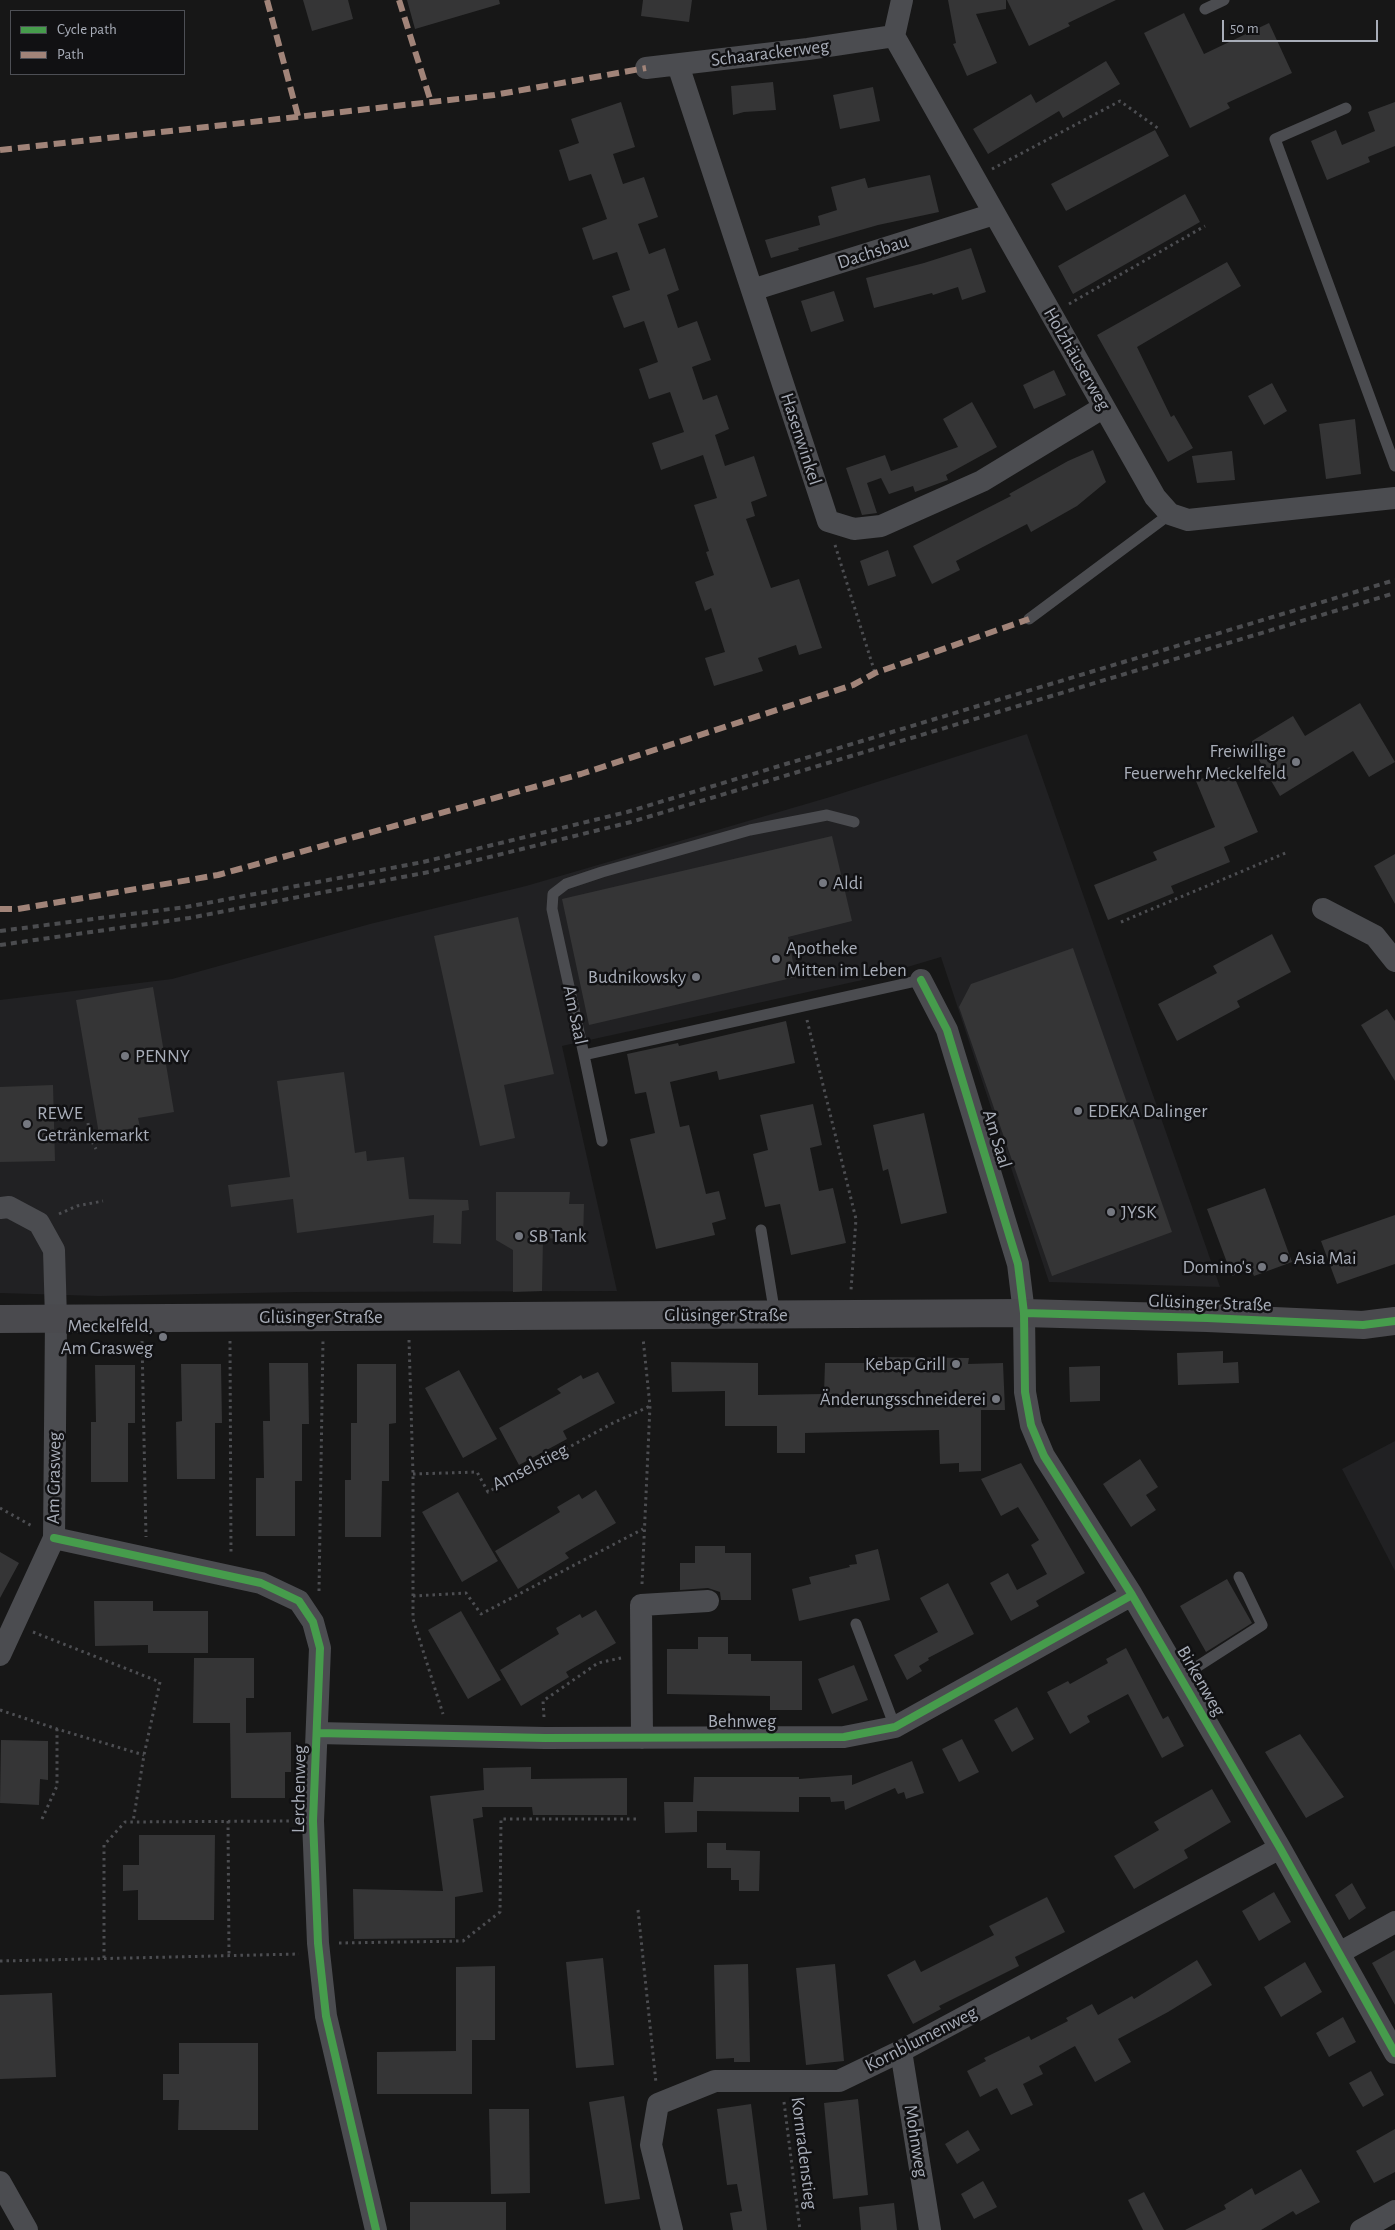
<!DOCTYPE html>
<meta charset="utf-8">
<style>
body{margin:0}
#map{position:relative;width:1395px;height:2230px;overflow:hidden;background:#171717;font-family:"Alegreya Sans",sans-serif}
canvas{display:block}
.legend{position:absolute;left:10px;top:10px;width:175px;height:65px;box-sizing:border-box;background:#111113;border:1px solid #4d4f55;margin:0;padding:6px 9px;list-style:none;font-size:15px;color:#a8adb8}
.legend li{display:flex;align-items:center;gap:10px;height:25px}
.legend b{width:25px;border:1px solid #4d4f55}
.scale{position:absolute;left:1222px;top:20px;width:156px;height:22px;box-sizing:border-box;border:2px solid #a8adb8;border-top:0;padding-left:6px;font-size:15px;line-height:18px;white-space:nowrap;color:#a8adb8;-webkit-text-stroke:4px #111113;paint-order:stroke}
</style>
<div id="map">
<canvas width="1395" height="2230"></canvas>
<ul class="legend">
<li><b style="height:6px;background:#469c4c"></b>Cycle path</li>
<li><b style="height:6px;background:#a18479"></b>Path</li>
</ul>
<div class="scale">50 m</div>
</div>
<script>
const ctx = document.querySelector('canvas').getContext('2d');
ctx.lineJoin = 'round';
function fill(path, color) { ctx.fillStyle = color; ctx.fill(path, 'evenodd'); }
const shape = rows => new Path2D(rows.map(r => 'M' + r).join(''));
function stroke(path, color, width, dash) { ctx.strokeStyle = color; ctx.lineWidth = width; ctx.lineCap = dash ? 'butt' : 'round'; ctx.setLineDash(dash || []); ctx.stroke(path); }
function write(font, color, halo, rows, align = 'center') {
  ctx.font = font + ' "Alegreya Sans",sans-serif'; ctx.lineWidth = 5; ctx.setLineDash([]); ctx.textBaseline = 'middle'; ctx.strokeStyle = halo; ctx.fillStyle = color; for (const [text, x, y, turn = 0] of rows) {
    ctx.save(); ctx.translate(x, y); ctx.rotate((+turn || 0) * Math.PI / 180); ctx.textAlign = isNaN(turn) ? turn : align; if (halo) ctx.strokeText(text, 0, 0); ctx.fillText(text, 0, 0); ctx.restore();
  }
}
const built = shape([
 [1027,734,1220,1287,1049,1282,941,957,867,979,562,1046,617,1291,299,1292,99,1296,0,1293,0,1000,172,979,370,924,526,886,830,797],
 [1395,1441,1395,1571,1342,1469]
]);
const building = shape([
 [303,0,348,0,353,19,312,31],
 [407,0,499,0,500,4,415,29],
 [643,0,692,0,689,22,641,16],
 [948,0,1006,0,1006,9,976,14,997,63,967,76,953,44,956,43],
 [1007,0,1116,0,1068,23,1070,26,1029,46],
 [1184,13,1204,54,1269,23,1292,73,1227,103,1230,108,1190,128,1144,33],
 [1106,61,1120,84,1063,118,1059,111,988,154,973,129,1031,94,1036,103],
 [773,82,776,110,744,112,733,115,731,86],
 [873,87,880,121,840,129,833,95],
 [621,102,635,147,613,154,623,184,644,177,658,217,638,224,649,254,665,248,679,290,667,295,678,328,697,321,711,360,692,367,703,400,717,395,729,429,715,435,725,466,754,456,767,496,751,502,755,516,746,519,771,588,799,579,822,648,799,655,796,645,758,658,763,671,714,686,705,658,725,652,711,608,705,611,695,582,714,575,706,552,709,551,694,505,717,498,703,455,661,470,652,443,684,432,670,392,649,399,639,369,658,362,644,321,624,328,612,296,630,290,617,252,593,260,582,228,607,219,591,174,569,181,559,150,579,143,571,119],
 [1395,102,1395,146,1368,157,1370,162,1327,180,1311,141,1336,130,1342,145,1375,131,1368,112],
 [1155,130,1169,156,1066,211,1051,184],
 [930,175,939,212,878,225,798,248,799,250,771,258,765,240,820,225,818,216,837,210,831,187,865,178,868,188],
 [1185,194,1200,222,1073,294,1058,266],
 [971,248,986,292,962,300,958,287,933,295,932,293,874,308,866,278,924,263],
 [1227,262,1241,286,1137,347,1171,417,1174,415,1193,448,1168,462,1097,335],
 [834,291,844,321,811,332,801,301],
 [1054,370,1066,395,1034,409,1023,385],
 [1272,383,1287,411,1264,425,1248,396],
 [972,402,997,447,946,475,948,480,915,492,913,486,889,494,881,478,867,483,877,513,862,515,846,468,885,455,891,471,958,447,943,419],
 [1355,419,1361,474,1326,479,1319,424],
 [1093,450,1106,482,1077,506,1031,532,1027,524,956,561,960,570,932,584,913,546,1011,496,1009,494,1068,461],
 [1232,451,1235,480,1197,483,1192,456],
 [888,550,896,576,868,586,860,561],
 [1360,703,1395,762,1369,777,1353,751,1280,796,1252,748,1252,741,1293,716,1305,736],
 [1230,767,1258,832,1224,847,1230,862,1171,886,1174,893,1108,920,1094,885,1157,860,1153,852,1215,827,1196,781],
 [832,836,852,921,788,937,796,977,589,1025,562,899],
 [1395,854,1395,904,1374,866],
 [518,917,554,1074,504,1085,515,1138,480,1146,434,936],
 [1272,934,1291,972,1237,1001,1240,1007,1177,1041,1158,1004,1217,973,1213,966],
 [1073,948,1172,1232,1052,1276,959,1007,971,984],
 [153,987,174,1112,138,1118,140,1127,99,1134,76,1000],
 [1387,1009,1395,1021,1395,1081,1361,1025],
 [786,1021,795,1063,719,1080,717,1071,670,1082,680,1127,689,1125,706,1194,719,1191,726,1219,712,1223,715,1235,656,1249,630,1139,655,1133,646,1092,635,1094,627,1054,678,1043,679,1046],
 [344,1072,355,1153,366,1151,367,1161,404,1157,409,1199,468,1200,469,1210,462,1211,461,1244,433,1243,434,1215,297,1233,293,1199,231,1207,228,1185,290,1177,277,1081],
 [53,1085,55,1161,0,1162,0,1087],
 [813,1104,822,1145,810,1148,819,1191,833,1188,846,1243,791,1255,780,1204,765,1207,753,1154,768,1150,760,1115],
 [924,1113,947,1213,901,1224,888,1169,883,1171,873,1125],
 [1265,1188,1292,1262,1254,1276,1251,1269,1232,1276,1207,1209],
 [496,1192,570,1192,569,1204,584,1204,583,1240,543,1238,542,1291,513,1292,513,1250,496,1240],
 [1395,1215,1395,1264,1337,1284,1321,1241],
 [1223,1351,1223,1363,1238,1362,1239,1383,1178,1385,1177,1353],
 [878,1357,969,1358,968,1364,1003,1363,1005,1410,981,1410,981,1471,959,1472,959,1463,940,1464,939,1430,805,1433,805,1453,777,1453,777,1426,725,1426,725,1391,672,1392,671,1362,758,1363,758,1395,824,1394,825,1363,878,1363],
 [269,1363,308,1363,309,1424,302,1424,302,1481,295,1481,295,1536,256,1536,256,1478,264,1478,263,1421,270,1421],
 [181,1364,221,1364,222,1423,215,1423,215,1479,177,1479,176,1422,182,1421],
 [357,1364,396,1364,396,1423,389,1424,389,1481,382,1481,381,1537,345,1537,345,1480,351,1480,351,1423,357,1423],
 [95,1365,135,1365,135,1423,128,1423,128,1482,91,1482,91,1422,96,1422],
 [1100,1366,1100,1401,1070,1402,1069,1367],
 [459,1370,497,1439,463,1458,425,1388],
 [598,1372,615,1403,563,1431,567,1439,519,1465,499,1428,561,1393,557,1389,581,1375,583,1379],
 [1140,1459,1158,1487,1146,1495,1156,1510,1131,1527,1103,1484],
 [1021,1463,1085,1573,1036,1601,1039,1606,1011,1621,990,1583,1008,1573,1017,1590,1047,1574,1031,1545,1039,1540,1018,1507,1001,1516,981,1479],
 [596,1490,616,1523,565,1553,569,1558,518,1589,495,1551,560,1512,557,1507,579,1494,582,1499],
 [458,1492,498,1561,462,1582,422,1512],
 [695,1546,725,1546,725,1553,751,1553,751,1600,721,1600,720,1592,708,1588,680,1590,680,1563,695,1563],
 [878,1549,890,1600,799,1621,792,1589,811,1584,809,1577,850,1567,849,1565,857,1564,855,1555],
 [0,1552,19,1563,0,1598],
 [1227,1579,1252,1623,1206,1652,1180,1606],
 [948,1583,974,1634,928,1658,929,1660,919,1666,922,1671,907,1680,894,1655,938,1632,920,1598],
 [94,1601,153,1601,153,1611,208,1611,208,1653,148,1653,148,1645,95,1646],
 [596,1610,616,1643,566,1672,569,1677,521,1706,500,1670,559,1634,556,1628,580,1614,582,1618],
 [461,1611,501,1680,468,1699,428,1630],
 [698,1637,728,1637,728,1654,751,1654,751,1661,802,1661,802,1710,770,1710,770,1696,667,1694,667,1649,698,1649],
 [1126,1648,1163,1719,1168,1716,1184,1746,1162,1758,1128,1694,1087,1716,1090,1722,1070,1734,1047,1692,1068,1681,1070,1684,1108,1663,1106,1659],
 [194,1658,254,1658,254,1698,246,1698,246,1733,291,1732,291,1772,285,1772,285,1798,231,1798,230,1723,193,1723],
 [854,1665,868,1700,832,1714,818,1679],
 [1017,1707,1034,1739,1012,1752,994,1720],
 [1300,1734,1344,1797,1306,1818,1265,1752],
 [962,1739,979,1772,959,1782,942,1749],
 [1,1740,48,1741,48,1780,40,1779,39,1805,0,1803],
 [912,1761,924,1793,906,1799,904,1792,898,1794,895,1788,845,1810,844,1801,831,1802,830,1797,799,1797,799,1812,697,1811,697,1832,665,1833,664,1802,693,1802,694,1777,799,1777,799,1779,852,1775,852,1785],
 [531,1767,531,1779,627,1778,627,1815,533,1815,532,1807,482,1807,483,1817,473,1819,483,1892,455,1897,455,1938,354,1939,353,1889,443,1891,430,1796,484,1790,483,1768],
 [1212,1789,1231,1822,1184,1850,1188,1858,1134,1889,1114,1856,1159,1830,1154,1822],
 [139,1835,215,1835,214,1920,138,1920,138,1890,123,1891,123,1865,139,1865],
 [707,1843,726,1843,726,1850,760,1851,759,1891,739,1891,739,1880,731,1880,731,1868,707,1868],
 [1352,1883,1366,1908,1349,1920,1335,1895],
 [1274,1892,1291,1922,1259,1941,1242,1911],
 [1047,1897,1065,1932,1015,1957,1019,1966,939,2006,941,2009,913,2024,887,1975,915,1960,921,1972,994,1935,989,1926],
 [1395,1950,1395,2005,1372,1963],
 [603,1958,614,2065,576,2068,566,1962],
 [1197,1960,1212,1985,1168,2012,1118,2039,1131,2062,1095,2082,1075,2046,1039,2066,1043,2074,1023,2084,1033,2105,1011,2115,997,2088,980,2097,967,2071,986,2061,984,2058,1029,2036,1031,2040,1068,2021,1066,2018,1092,2004,1098,2015,1132,1996,1134,1999],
 [1305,1962,1322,1992,1281,2017,1264,1987],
 [748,1964,750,2062,734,2062,734,2058,716,2059,714,1965],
 [835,1964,844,2061,806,2065,796,1968],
 [495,1966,495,2040,472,2040,472,2094,377,2094,377,2052,456,2051,456,1967],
 [52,1993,56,2077,0,2079,0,1995],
 [1343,2017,1356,2042,1329,2057,1316,2033],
 [179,2043,258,2043,258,2130,178,2130,179,2100,163,2100,163,2074,179,2074],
 [1371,2071,1384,2095,1363,2107,1349,2083],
 [624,2096,640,2199,605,2204,589,2102],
 [858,2099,868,2195,833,2199,824,2103],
 [751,2104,767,2230,733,2230,730,2213,742,2211,737,2184,727,2185,717,2109],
 [489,2109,529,2109,530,2193,491,2194],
 [1395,2129,1395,2172,1374,2183,1356,2151],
 [968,2130,980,2150,957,2164,945,2144],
 [1301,2169,1320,2202,1296,2215,1293,2211,1261,2230,1185,2230,1226,2209,1224,2205,1252,2188,1255,2195],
 [983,2181,997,2207,974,2219,961,2194],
 [1144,2192,1164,2230,1143,2230,1128,2200],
 [410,2202,506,2202,506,2230,410,2230],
 [894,2203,897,2230,861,2230,859,2207]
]);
const path = shape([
 [992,169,1120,101,1159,129],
 [1069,304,1205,226],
 [835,545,875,673],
 [1121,922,1288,852],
 [807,1020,856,1219,851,1290],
 [88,1123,90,1138,96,1149],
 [59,1214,77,1206,103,1201],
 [409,1340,413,1474,413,1619,443,1714],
 [142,1341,146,1537],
 [230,1341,231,1555],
 [413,1474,477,1472,488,1492,611,1424,650,1406],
 [0,1508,32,1526],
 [642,1584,650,1406,643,1338],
 [319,1591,323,1340],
 [413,1596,466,1593,481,1614,643,1529],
 [33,1632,160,1682,144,1755,133,1822],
 [0,1710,57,1729,144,1755],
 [544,1717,543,1701,598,1663,621,1658],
 [42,1819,57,1786,57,1729],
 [228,1821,229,1955],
 [638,1910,656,2083],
 [339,1943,463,1941,500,1912,501,1819,638,1819],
 [104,1958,104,1845,125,1822,293,1821],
 [0,1961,299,1954],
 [784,2102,800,2230]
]);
const lane = shape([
 [1205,9,1224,0],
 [1346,108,1275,139,1395,466],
 [1029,619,1170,514],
 [854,822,827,815,750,830,602,872,566,884,553,894,552,909,584,1055,921,980],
 [584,1055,602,1141],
 [761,1230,775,1315],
 [856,1624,895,1727],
 [1181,1677,1262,1625,1239,1577]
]);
const street = shape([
 [902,0,894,36,1155,497,1170,514,1188,520,1395,498],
 [678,65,828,521,854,529,881,526,982,481,1104,407],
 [646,68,808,49,894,36],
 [752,290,994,214],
 [1323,909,1375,936,1395,961],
 [921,980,947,1030,1018,1264,1024,1313,1025,1392,1031,1425,1044,1456,1132,1595,1280,1848,1395,2053],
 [0,1208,9,1207,39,1223,54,1250,56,1319,54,1538,0,1655],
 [54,1538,261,1583,299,1601,313,1622,320,1648,313,1821,318,1943,326,2016,376,2230],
 [317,1733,545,1738,844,1737,895,1727,1132,1595],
 [642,1738,641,1605,708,1601],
 [1339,1953,1395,1922],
 [901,2051,930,2230],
 [0,2182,27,2230],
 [672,2230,651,2145,658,2104,715,2081,839,2081,901,2051,1280,1848],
 [1361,2230,1395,2211]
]);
const secondary = shape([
 [0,1319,1024,1313,1207,1318,1363,1325,1395,1321]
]);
const rail = shape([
 [0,931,186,907,423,862,627,812,1395,580],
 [0,945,189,918,429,872,631,822,1395,593]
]);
const quiet = shape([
 [267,0,298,116],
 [399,0,431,102],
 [0,150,494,95,646,68],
 [0,909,18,909,218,875,581,774,853,685,875,673,1029,619]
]);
const cycleway = shape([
 [921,980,947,1030,1018,1264,1024,1313,1025,1392,1031,1425,1044,1456,1132,1595,1280,1848,1395,2053],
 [1024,1313,1207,1318,1363,1325,1395,1321],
 [54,1538,261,1583,299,1601,313,1622,320,1648,313,1821,318,1943,326,2016,376,2230],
 [317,1733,545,1738,844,1737,895,1727,1132,1595]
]);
const markers = [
 [1296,762,5,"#757880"],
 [823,883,5,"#757880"],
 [776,959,5,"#757880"],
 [696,977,5,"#757880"],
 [125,1056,5,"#757880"],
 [1078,1111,5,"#757880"],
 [27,1124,5,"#757880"],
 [1111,1212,5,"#757880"],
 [519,1236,5,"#757880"],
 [1284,1258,5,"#757880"],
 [1262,1267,5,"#757880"],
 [163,1337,5,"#757880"],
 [956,1364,5,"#757880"],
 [996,1399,5,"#757880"]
];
const streetNames = [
 ["Schaarackerweg",770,53,-7],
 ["Dachsbau",873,252,-18],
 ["Holzhäuserweg",1077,359,60],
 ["Hasenwinkel",801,439,72],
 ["Am Saal",575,1015,78],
 ["Am Saal",997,1139,73],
 ["Glüsinger Straße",1210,1303,2],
 ["Glüsinger Straße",726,1315],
 ["Glüsinger Straße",321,1317],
 ["Amselstieg",530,1467,-27],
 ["Am Grasweg",54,1478,-89],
 ["Birkenweg",1201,1681,60],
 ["Behnweg",742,1721],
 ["Lerchenweg",299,1789,-89],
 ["Kornblumenweg",921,2039,-27],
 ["Mohnweg",916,2141,81],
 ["Kornradenstieg",804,2153,83]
];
const poiNames = [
 ["Freiwillige",1286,751,"right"],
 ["Feuerwehr Meckelfeld",1286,773,"right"],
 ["Aldi",833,883],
 ["Apotheke",786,948],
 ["Mitten im Leben",786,970],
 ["Budnikowsky",686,977,"right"],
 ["PENNY",135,1056],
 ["EDEKA Dalinger",1088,1111],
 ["REWE",37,1113],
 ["Getränkemarkt",37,1135],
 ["JYSK",1121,1212],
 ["SB Tank",529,1236],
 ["Asia Mai",1294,1258],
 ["Domino's",1252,1267,"right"],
 ["Meckelfeld,",153,1326,"right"],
 ["Am Grasweg",153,1348,"right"],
 ["Kebap Grill",946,1364,"right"],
 ["Änderungsschneiderei",986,1399,"right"]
];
fill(built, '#212123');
fill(building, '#353536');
stroke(path, '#4d4e52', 3, [2.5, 4]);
stroke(lane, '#4b4c50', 11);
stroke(street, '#4b4c50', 22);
stroke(secondary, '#4a4a4e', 28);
stroke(rail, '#4b4c4f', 4, [6, 5]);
stroke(quiet, '#a18479', 6, [12, 6]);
stroke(cycleway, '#469c4c', 8);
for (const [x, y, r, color] of markers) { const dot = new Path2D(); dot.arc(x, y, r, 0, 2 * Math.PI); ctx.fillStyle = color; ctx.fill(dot); stroke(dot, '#111113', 2); }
write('19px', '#a8adb8', '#111113', streetNames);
write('19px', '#a8adb8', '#111113', poiNames, 'left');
</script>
